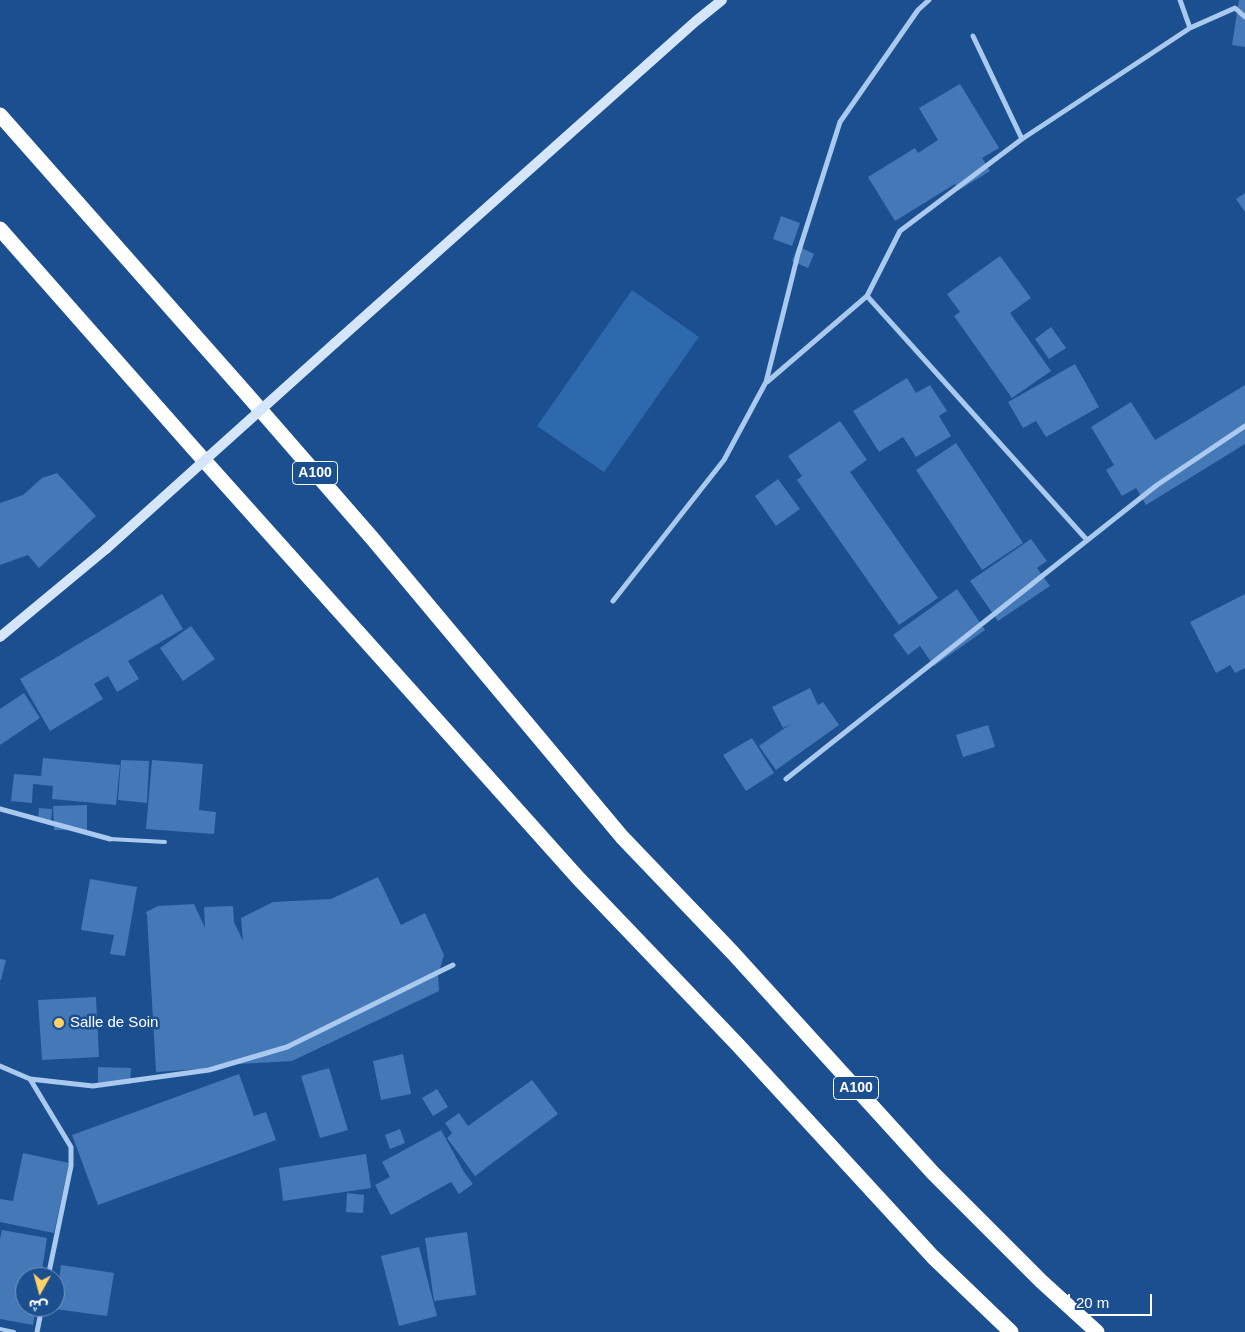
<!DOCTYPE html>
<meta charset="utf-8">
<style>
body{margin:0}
#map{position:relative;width:1245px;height:1332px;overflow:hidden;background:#1b4f8f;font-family:Arial,"Noto Sans Arabic",sans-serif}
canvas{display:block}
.north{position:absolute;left:15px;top:1267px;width:50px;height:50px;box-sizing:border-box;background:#1b4f8f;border:1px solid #7695bc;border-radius:50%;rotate:187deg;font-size:14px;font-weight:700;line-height:20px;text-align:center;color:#fff}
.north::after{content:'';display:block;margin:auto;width:18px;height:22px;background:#ffd166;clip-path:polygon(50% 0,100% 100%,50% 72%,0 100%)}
.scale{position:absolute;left:1068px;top:1294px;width:84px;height:22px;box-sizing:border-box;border:2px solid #fff;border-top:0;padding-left:6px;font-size:15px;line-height:18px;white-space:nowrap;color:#fff;-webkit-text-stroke:4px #1b4f8f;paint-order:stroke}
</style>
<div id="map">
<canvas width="1245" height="1332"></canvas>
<div class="north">ش</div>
<div class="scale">20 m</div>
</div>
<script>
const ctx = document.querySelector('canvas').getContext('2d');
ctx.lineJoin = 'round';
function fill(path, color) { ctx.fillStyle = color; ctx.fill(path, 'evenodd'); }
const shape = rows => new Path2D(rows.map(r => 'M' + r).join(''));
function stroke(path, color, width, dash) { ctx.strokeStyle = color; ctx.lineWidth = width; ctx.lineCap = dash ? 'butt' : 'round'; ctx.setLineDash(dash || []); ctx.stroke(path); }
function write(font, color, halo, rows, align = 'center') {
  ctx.font = font + ' Arial,sans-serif'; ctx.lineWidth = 5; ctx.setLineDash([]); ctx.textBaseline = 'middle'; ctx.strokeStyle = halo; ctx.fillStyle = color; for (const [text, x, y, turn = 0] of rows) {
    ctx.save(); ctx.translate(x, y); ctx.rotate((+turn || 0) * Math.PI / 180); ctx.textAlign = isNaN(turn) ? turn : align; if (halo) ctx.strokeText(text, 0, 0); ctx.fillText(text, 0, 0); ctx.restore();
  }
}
const green = shape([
 [632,290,699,337,604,472,537,426]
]);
const building = shape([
 [1239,0,1245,0,1245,47,1232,45],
 [960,84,999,148,982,158,990,171,959,190,955,184,895,221,868,177,915,148,918,153,938,140,919,108],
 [1245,193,1245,212,1236,199],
 [781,216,800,223,792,246,773,239],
 [798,246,814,254,808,268,792,261],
 [1000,256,1031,298,1010,313,1051,371,1012,398,954,316,960,312,947,294],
 [1051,327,1066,348,1049,359,1035,339],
 [1075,364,1099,407,1046,437,1036,421,1023,428,1008,402],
 [907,378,916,393,930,385,947,411,939,416,951,436,916,457,903,437,879,452,853,411],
 [1245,385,1245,444,1146,505,1136,488,1122,496,1106,470,1114,465,1091,427,1131,402,1155,440],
 [840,421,867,460,850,472,938,598,899,625,797,480,802,476,788,456],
 [956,443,1023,543,982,570,916,470],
 [57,473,96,516,39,568,28,555,0,565,0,503,23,495,42,478],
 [778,479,800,509,776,526,755,496],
 [1031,539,1047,561,1037,568,1050,586,998,621,970,581],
 [957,589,985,630,934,666,920,646,908,655,893,635],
 [162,594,183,629,128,661,139,679,117,692,108,676,94,684,103,699,50,731,20,679],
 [1245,594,1245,668,1235,673,1230,665,1216,673,1190,622],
 [191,626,215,659,183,681,160,648],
 [810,688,818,705,823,702,839,725,776,770,759,746,792,723,783,728,772,707],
 [24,693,40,718,0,745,0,709],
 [988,725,995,747,963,757,956,735],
 [752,738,774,773,746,791,723,755],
 [43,758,120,765,116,805,52,799,53,786,33,784,32,803,11,801,14,774,41,776],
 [121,760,149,761,147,803,118,800],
 [152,760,203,764,199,810,216,812,214,834,146,829],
 [87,805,87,830,54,830,53,806],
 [39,808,52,809,51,822,38,821],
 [378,877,401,925,425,913,444,955,438,975,439,991,292,1061,222,1065,215,1068,156,1072,147,915,146,912,158,906,194,904,205,928,204,907,233,906,234,922,243,941,241,918,273,902,331,899],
 [90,879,137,887,125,956,110,954,114,935,81,930],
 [0,959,6,960,1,980,0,980],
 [96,997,99,1057,42,1060,38,1000],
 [403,1054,411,1094,381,1100,373,1061],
 [98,1067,131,1068,130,1084,98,1084],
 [329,1068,348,1130,320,1138,301,1076],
 [239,1074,254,1116,266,1112,276,1140,98,1205,72,1135],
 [532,1080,558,1114,475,1176,447,1138,452,1133,445,1123,459,1113,468,1126],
 [437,1089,448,1107,433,1116,422,1098],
 [400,1129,405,1143,390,1149,385,1135],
 [441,1130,464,1172,473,1184,459,1194,451,1182,391,1215,375,1185,390,1177,382,1162],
 [23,1153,69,1163,54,1233,0,1222,0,1199,13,1201],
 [366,1154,371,1188,283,1201,279,1168],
 [347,1193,364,1195,363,1213,346,1212],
 [2,1230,47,1238,41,1277,25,1277,25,1307,36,1307,33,1325,0,1319,0,1239],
 [467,1232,476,1295,434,1301,425,1238],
 [419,1247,437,1316,399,1326,381,1256],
 [61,1265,114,1273,107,1316,55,1309]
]);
const lane = shape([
 [110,839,165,842],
 [0,1329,14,1332]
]);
const street = shape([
 [1180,0,1190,28],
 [973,36,1022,139],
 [767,382,867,296],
 [1087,540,867,296,900,231,1022,139,1190,28,1235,8,1245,17],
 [613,601,724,460,766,382,798,254,840,122,918,10,929,0],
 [786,779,1157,485,1245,426],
 [0,809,110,839],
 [0,1066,30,1079,93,1086,209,1070,287,1047,453,965],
 [30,1079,71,1147,71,1166,48,1277],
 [37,1332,42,1307]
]);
const secondary = shape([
 [335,343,696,21,722,0],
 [0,637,106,549]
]);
const highway = shape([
 [0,115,244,391,372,538,622,837,733,953,933,1173,1041,1281,1097,1332],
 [0,229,194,449,579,879,737,1044,933,1257,1011,1332]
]);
const secondaryBridge = shape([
 [106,549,335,343]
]);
const markers = [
 [59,1023,6,"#ffd166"]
];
const shields = [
 [315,473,45],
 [856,1088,45]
];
const shieldNames = [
 ["A100",315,473],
 ["A100",856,1088]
];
const poiNames = [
 ["Salle de Soin",70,1023]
];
fill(green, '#2e69ad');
fill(building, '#4478b7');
stroke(lane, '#a9c9ee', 4);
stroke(street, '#a9c9ee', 5);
stroke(secondary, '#d6e6fa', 10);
stroke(highway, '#fff', 15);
stroke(secondaryBridge, '#d6e6fa', 10);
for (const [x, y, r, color] of markers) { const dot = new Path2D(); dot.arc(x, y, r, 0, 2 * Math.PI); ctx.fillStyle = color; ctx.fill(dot); stroke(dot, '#1b4f8f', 2); }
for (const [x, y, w] of shields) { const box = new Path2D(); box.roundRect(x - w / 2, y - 11.5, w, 23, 4); ctx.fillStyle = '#1b4f8f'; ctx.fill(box); stroke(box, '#fff', 1); }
write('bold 14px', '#fff', null, shieldNames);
write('15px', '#fff', '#1b4f8f', poiNames, 'left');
</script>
